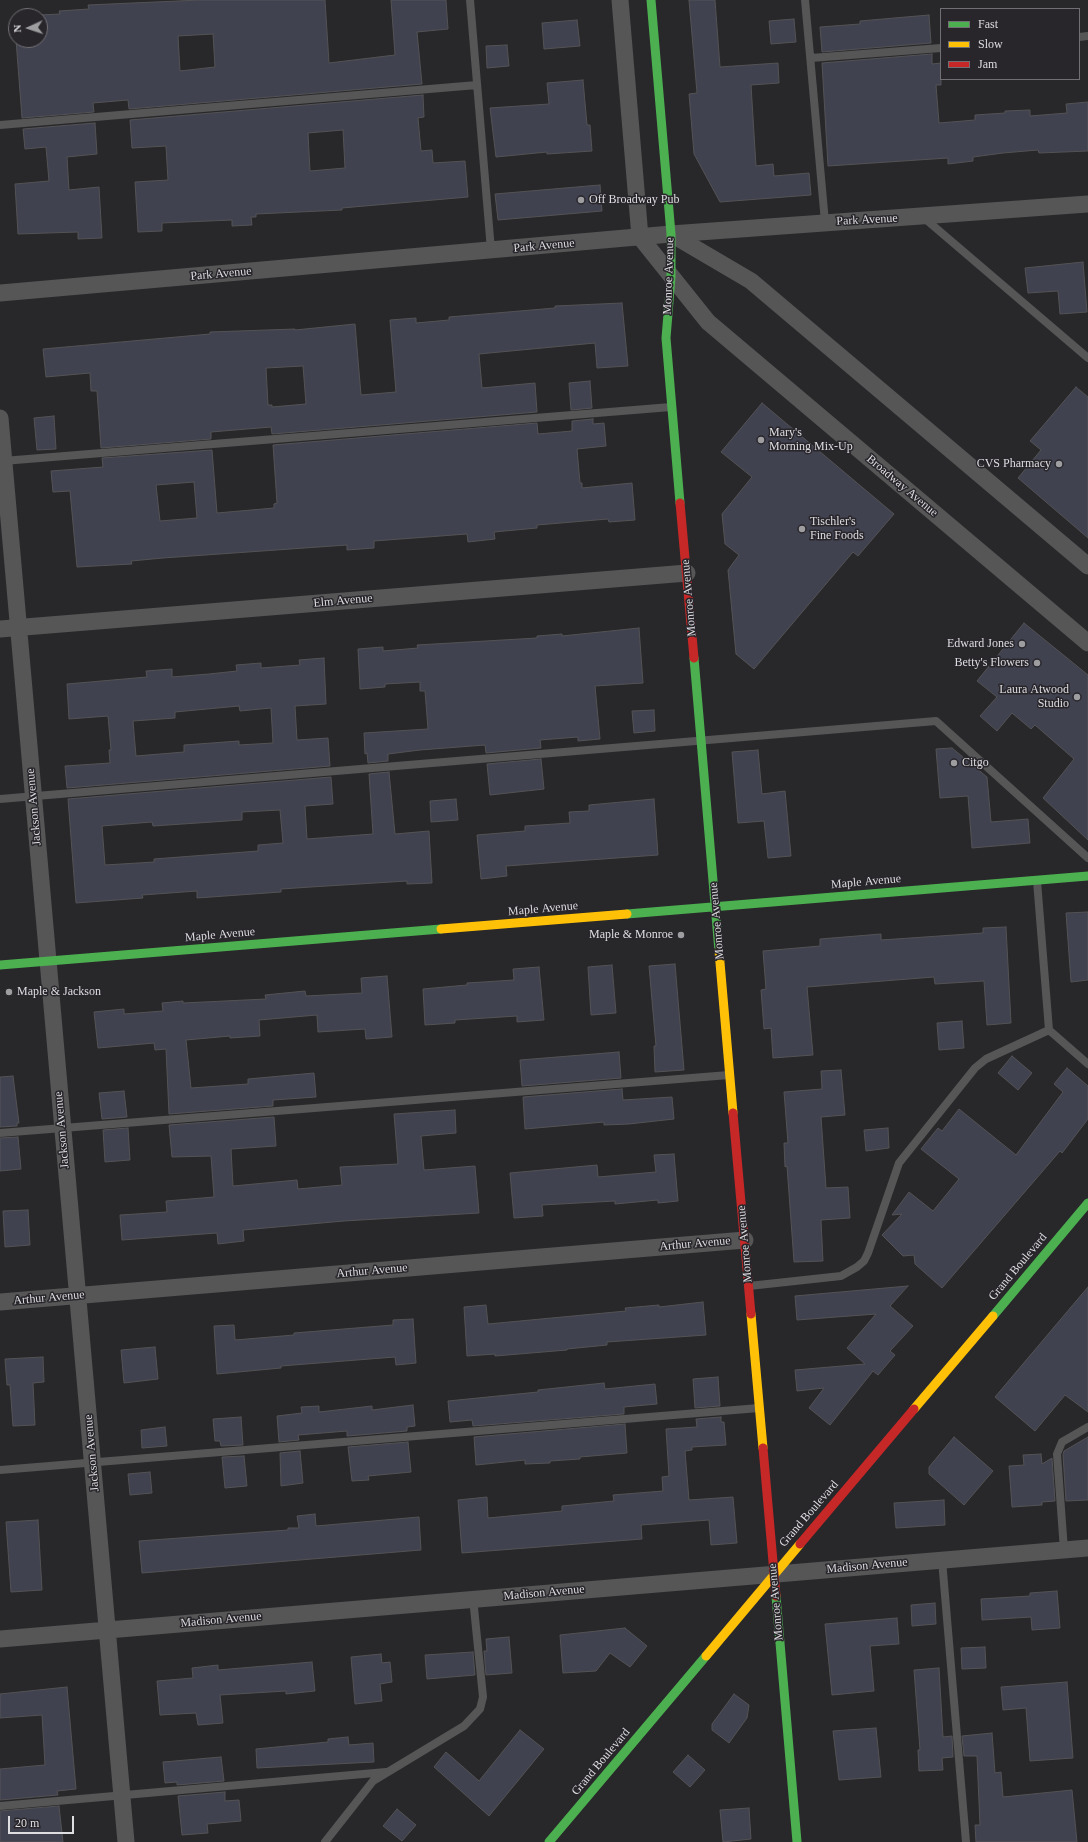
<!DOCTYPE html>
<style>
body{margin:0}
#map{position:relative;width:1088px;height:1842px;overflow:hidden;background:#28272a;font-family:Georgia,serif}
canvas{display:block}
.legend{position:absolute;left:940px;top:8px;width:140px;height:72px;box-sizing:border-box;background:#28262b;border:1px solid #716f73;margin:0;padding:5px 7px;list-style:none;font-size:12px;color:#dedde0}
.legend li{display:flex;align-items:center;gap:8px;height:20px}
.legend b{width:20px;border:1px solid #716f73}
.north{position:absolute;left:8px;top:8px;width:40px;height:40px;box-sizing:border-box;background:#28262b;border:1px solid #716f73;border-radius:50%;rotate:267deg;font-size:11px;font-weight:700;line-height:16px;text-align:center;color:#dedde0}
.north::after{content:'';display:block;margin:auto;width:14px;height:18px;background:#9e9da0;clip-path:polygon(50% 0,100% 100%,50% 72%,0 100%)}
.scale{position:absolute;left:8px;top:1816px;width:66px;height:18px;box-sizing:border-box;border:2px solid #dedde0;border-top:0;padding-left:5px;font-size:12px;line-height:14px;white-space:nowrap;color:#dedde0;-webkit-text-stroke:3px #28262b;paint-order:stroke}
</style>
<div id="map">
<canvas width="1088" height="1842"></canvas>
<ul class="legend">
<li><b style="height:5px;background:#4caf50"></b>Fast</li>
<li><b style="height:5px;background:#ffc107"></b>Slow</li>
<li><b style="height:5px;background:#c62828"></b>Jam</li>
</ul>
<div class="north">N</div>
<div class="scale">20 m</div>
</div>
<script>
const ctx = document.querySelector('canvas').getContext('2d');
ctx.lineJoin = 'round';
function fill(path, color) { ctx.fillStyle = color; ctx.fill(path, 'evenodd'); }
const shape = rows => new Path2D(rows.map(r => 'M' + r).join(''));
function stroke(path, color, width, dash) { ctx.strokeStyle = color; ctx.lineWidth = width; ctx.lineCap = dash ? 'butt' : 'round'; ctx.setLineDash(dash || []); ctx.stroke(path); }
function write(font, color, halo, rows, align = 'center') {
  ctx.font = font + ' Georgia,serif'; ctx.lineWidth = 3; ctx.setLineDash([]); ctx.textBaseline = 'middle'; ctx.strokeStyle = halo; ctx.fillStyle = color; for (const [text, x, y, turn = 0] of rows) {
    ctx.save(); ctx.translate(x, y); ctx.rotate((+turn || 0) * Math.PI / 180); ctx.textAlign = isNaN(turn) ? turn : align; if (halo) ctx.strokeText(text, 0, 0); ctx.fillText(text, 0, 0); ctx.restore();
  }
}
const building = shape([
 [200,0,325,0,329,63,395,55,391,0,446,0,448,29,417,32,422,84,129,109,128,100,93,103,94,112,22,118,16,40,40,40,40,16,19,16,60,14,59,11,89,9,88,5,200,0],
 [213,34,215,67,180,71,178,36,213,34],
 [689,0,715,0,720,67,778,63,779,83,751,85,756,166,773,164,774,176,809,173,811,195,720,202,694,154,689,94,697,93,689,0],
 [929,15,931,43,822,52,820,27,860,24,860,21,929,15],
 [794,19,796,42,771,44,769,21,794,19],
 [577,20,580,46,544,49,542,23,577,20],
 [507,45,509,66,487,68,486,46,507,45],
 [932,54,932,64,941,63,941,85,936,85,939,123,975,120,975,115,1005,113,1005,111,1030,110,1030,116,1067,113,1066,104,1088,102,1088,151,1039,153,1038,150,1003,153,973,157,973,161,948,164,948,158,828,166,822,63,932,54],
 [583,80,587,125,590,125,592,151,547,154,547,152,496,157,490,108,549,104,547,83,583,80],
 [423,95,424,117,418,118,421,151,432,150,433,163,465,161,468,197,342,208,342,210,256,214,256,217,251,217,252,225,232,226,232,220,162,223,162,231,138,232,135,182,168,180,166,146,132,148,130,120,423,95],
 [343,130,345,168,310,171,308,133,343,130],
 [95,123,97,154,67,157,69,190,99,187,102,238,78,239,78,232,18,234,15,184,49,181,46,147,25,149,23,129,95,123],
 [600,185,602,211,498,220,495,194,600,185],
 [1083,262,1087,312,1060,314,1058,291,1028,293,1025,268,1083,262],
 [622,303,628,366,597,368,595,343,479,354,482,388,535,383,537,412,272,434,271,427,211,432,211,439,101,448,97,391,91,391,90,373,46,377,43,349,210,334,210,332,295,329,295,330,355,324,361,395,396,392,390,320,416,318,416,323,449,320,449,317,555,308,555,306,622,303],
 [303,366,306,404,272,407,272,405,268,405,266,368,303,366],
 [590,381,592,408,571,410,569,383,590,381],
 [1076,387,1088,397,1088,538,1018,478,1041,450,1030,441,1076,387],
 [762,403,894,514,858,556,853,552,754,669,736,654,728,570,739,555,725,544,722,514,752,477,721,452,762,403],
 [54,416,56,449,37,450,34,418,54,416],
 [593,419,593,424,604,423,606,446,577,449,580,483,582,483,582,488,632,483,635,520,609,522,608,519,537,525,537,528,494,532,495,539,468,542,467,534,374,541,374,548,347,550,347,545,163,558,131,561,132,564,77,567,70,491,53,492,51,471,103,467,102,458,212,450,217,513,274,508,274,504,277,503,273,445,537,423,538,434,572,431,572,421,593,419],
 [194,482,197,518,160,521,156,485,194,482],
 [1024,623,1088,675,1088,840,1043,798,1074,759,1035,725,1031,729,1012,713,997,731,980,716,997,697,977,681,1024,623],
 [639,628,643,683,595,686,600,739,578,741,578,737,540,740,541,748,486,753,485,745,420,750,388,754,388,761,368,763,367,753,365,754,364,733,428,729,425,691,420,691,420,682,385,684,385,687,360,689,358,649,383,647,383,651,418,648,417,645,537,638,537,636,562,634,562,636,639,628],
 [324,658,326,704,295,706,297,740,328,738,330,766,67,788,65,766,110,763,109,750,111,750,108,716,69,719,67,684,147,677,146,671,172,669,172,677,209,674,237,671,236,665,261,663,261,668,300,665,299,660,324,658],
 [239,706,240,711,271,708,273,743,239,745,239,741,184,745,184,752,136,756,133,721,175,718,175,712,239,706],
 [654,710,655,731,634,733,632,711,654,710],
 [952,748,987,777,991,822,1028,819,1030,843,972,848,968,796,940,798,936,749,952,748],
 [758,750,762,794,785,791,791,856,768,858,764,821,738,823,732,752,758,750],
 [541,759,544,789,490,795,487,764,541,759],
 [389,772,395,834,429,831,432,883,407,884,407,881,311,887,281,889,281,892,197,898,197,891,142,895,143,898,76,903,68,799,331,777,333,804,305,806,307,839,373,834,369,774,389,772],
 [280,810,283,843,258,845,258,851,154,859,154,862,105,865,102,826,152,822,153,826,242,820,242,812,280,810],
 [456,799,458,820,431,822,430,801,456,799],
 [654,799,658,855,506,866,507,876,481,879,477,835,525,831,525,826,570,823,569,812,589,811,589,805,654,799],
 [1088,912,1088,980,1071,982,1066,913,1088,912],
 [1006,927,1011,1023,987,1025,984,981,935,984,934,977,807,987,813,1055,773,1058,771,1028,764,1029,761,990,766,989,763,951,820,946,820,939,881,934,881,940,983,933,983,928,1006,927],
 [675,964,684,1070,655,1072,654,1046,656,1046,649,966,675,964],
 [612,965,616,1013,591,1015,588,967,612,965],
 [539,967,544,1020,517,1022,517,1016,455,1020,455,1023,425,1025,423,989,467,985,467,983,514,980,513,969,539,967],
 [387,976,392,1037,366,1039,365,1029,318,1032,317,1015,259,1020,260,1036,230,1038,230,1036,186,1040,191,1088,248,1084,248,1079,314,1073,316,1097,273,1100,273,1106,169,1114,166,1049,155,1050,154,1043,98,1048,94,1012,124,1009,124,1014,163,1011,162,1003,183,1001,183,1003,266,999,265,995,305,991,306,996,362,993,361,978,387,976],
 [962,1021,964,1048,939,1050,937,1023,962,1021],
 [619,1052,621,1078,522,1086,520,1060,619,1052],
 [1012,1056,1032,1073,1018,1090,998,1073,1012,1056],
 [1067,1068,1088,1086,1088,1119,1062,1153,1060,1151,942,1288,915,1264,914,1255,903,1256,882,1235,902,1214,892,1215,909,1192,933,1211,959,1179,921,1149,938,1128,942,1131,959,1109,1016,1155,1063,1092,1054,1084,1067,1068],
 [841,1070,845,1115,821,1117,826,1188,848,1187,850,1218,821,1220,823,1261,794,1262,787,1166,785,1167,784,1143,788,1143,784,1092,822,1089,821,1071,841,1070],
 [13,1076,19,1123,17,1123,17,1126,0,1127,0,1077,13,1076],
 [622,1089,623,1100,672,1097,674,1119,629,1124,604,1125,604,1122,525,1129,523,1097,622,1089],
 [124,1091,127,1117,102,1119,99,1093,124,1091],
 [455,1110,456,1133,421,1136,424,1170,475,1166,479,1213,344,1221,243,1230,244,1241,218,1244,217,1233,122,1240,120,1215,167,1212,166,1201,214,1197,211,1156,172,1157,169,1125,274,1117,276,1146,231,1149,233,1186,297,1180,298,1189,342,1185,340,1167,398,1164,394,1114,455,1110],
 [128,1128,130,1160,105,1162,103,1130,128,1128],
 [888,1128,889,1148,866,1151,864,1130,888,1128],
 [18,1137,21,1169,0,1171,0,1138,18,1137],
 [674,1154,678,1201,658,1203,658,1200,615,1204,615,1201,542,1205,543,1216,514,1218,510,1173,597,1165,598,1177,656,1172,654,1155,674,1154],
 [28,1210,30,1245,5,1247,3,1211,28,1210],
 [908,1286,890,1306,913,1326,890,1351,895,1355,878,1375,873,1371,830,1425,809,1408,824,1388,797,1391,795,1370,865,1364,847,1348,876,1314,797,1320,795,1296,908,1286],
 [1088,1287,1088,1412,1065,1395,1035,1431,995,1397,1088,1287],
 [703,1302,706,1335,607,1342,607,1345,567,1349,567,1350,495,1356,495,1354,467,1356,464,1307,486,1305,488,1324,626,1311,625,1308,659,1305,659,1307,703,1302],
 [413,1319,416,1363,396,1365,395,1357,281,1366,281,1368,217,1374,214,1326,234,1325,235,1340,294,1335,294,1333,393,1325,393,1320,413,1319],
 [155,1347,158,1379,124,1383,121,1350,155,1347],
 [43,1357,44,1382,33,1383,35,1425,13,1426,10,1385,7,1385,5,1359,43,1357],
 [718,1377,720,1406,695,1408,693,1379,718,1377],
 [604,1383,605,1389,655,1384,657,1404,624,1407,624,1414,473,1426,472,1420,450,1422,448,1401,538,1392,538,1390,604,1383],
 [413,1405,415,1426,407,1427,407,1431,347,1436,347,1431,298,1435,299,1440,279,1442,277,1416,302,1413,301,1407,319,1406,319,1412,372,1406,372,1410,413,1405],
 [241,1417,243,1445,221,1446,220,1441,215,1441,213,1419,241,1417],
 [721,1417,721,1422,724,1422,726,1445,692,1447,692,1450,685,1451,689,1500,733,1497,737,1543,711,1545,709,1520,641,1525,642,1539,462,1553,458,1500,487,1497,488,1518,562,1511,562,1506,614,1501,613,1495,663,1491,662,1477,669,1476,666,1429,697,1427,696,1419,721,1417],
 [625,1424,627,1453,580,1457,580,1459,550,1461,550,1463,525,1464,525,1460,476,1465,474,1437,625,1424],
 [165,1427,167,1446,142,1448,141,1430,165,1427],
 [954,1437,993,1471,964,1505,929,1474,929,1467,954,1437],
 [1088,1437,1088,1500,1066,1501,1063,1455,1064,1451,1088,1437],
 [408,1442,411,1472,368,1476,369,1480,352,1481,348,1447,408,1442],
 [300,1451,303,1483,281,1486,280,1453,300,1451],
 [1041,1454,1042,1464,1052,1458,1055,1501,1042,1502,1042,1505,1012,1507,1009,1466,1024,1465,1023,1455,1041,1454],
 [244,1456,247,1486,225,1488,222,1457,244,1456],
 [150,1472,152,1493,130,1495,128,1474,150,1472],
 [944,1500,945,1525,896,1528,894,1503,944,1500],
 [315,1514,316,1526,419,1517,421,1550,142,1573,139,1541,288,1530,288,1528,299,1528,297,1516,315,1514],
 [38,1520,42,1590,11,1592,6,1522,38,1520],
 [1057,1591,1060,1628,1032,1630,1031,1617,982,1620,981,1599,1030,1596,1030,1593,1057,1591],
 [935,1603,936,1624,912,1626,911,1605,935,1603],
 [897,1618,899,1644,870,1646,874,1691,832,1695,825,1624,897,1618],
 [625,1628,647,1646,630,1667,610,1653,596,1671,563,1673,560,1635,625,1628],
 [509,1637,512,1673,486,1675,484,1651,487,1651,486,1639,509,1637],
 [985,1647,986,1668,962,1669,961,1648,985,1647],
 [473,1652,475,1675,427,1679,425,1655,473,1652],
 [381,1654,382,1663,390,1662,392,1682,380,1684,382,1701,355,1704,351,1657,381,1654],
 [312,1662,315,1691,286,1694,286,1691,220,1695,223,1723,198,1725,196,1713,160,1715,157,1681,193,1678,192,1668,218,1665,218,1670,312,1662],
 [939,1668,943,1737,952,1736,953,1757,942,1758,943,1770,919,1771,918,1750,920,1750,914,1670,939,1668],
 [1067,1682,1073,1758,1030,1761,1026,1708,1003,1710,1001,1687,1067,1682],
 [67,1687,76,1789,57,1791,58,1795,0,1800,0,1769,45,1765,42,1715,0,1718,0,1694,67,1687],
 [734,1694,749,1705,747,1718,729,1743,712,1730,712,1724,734,1694],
 [876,1728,881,1777,839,1780,833,1731,876,1728],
 [520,1730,544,1749,489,1816,434,1767,446,1752,479,1781,520,1730],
 [992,1733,995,1773,1001,1772,1003,1797,1072,1790,1077,1842,976,1842,975,1825,980,1825,977,1756,964,1756,962,1736,992,1733],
 [348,1737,349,1745,373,1743,374,1762,257,1768,256,1749,328,1742,328,1739,348,1737],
 [688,1755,705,1770,690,1787,673,1772,688,1755],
 [221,1757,224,1781,177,1785,177,1782,165,1783,163,1762,221,1757],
 [225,1792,225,1801,239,1800,241,1821,207,1824,208,1833,182,1835,178,1796,225,1792],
 [59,1806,63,1842,0,1842,0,1811,59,1806],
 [749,1808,751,1839,723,1842,720,1810,749,1808],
 [397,1809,416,1825,402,1841,383,1826,397,1809]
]);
const lane = shape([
 [470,0,491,250],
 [805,0,825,222],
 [1079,37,1088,36],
 [811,58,941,48],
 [0,125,477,85],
 [923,217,1088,358],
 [3,461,671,407],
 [0,799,936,721,1088,858],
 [1037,881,1049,1030,1088,1064],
 [0,1133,729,1075],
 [749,1286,841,1276,857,1267,864,1261,868,1253,899,1163,975,1068,986,1059,1049,1030],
 [0,1470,759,1408],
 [1064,1550,1057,1454,1062,1442,1088,1427],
 [942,1560,966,1842],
 [0,1806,386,1772],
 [325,1842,373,1781,464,1726,480,1709,483,1697,473,1598]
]);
const street = shape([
 [620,0,640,237,708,322,1088,643],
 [671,234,751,281,1088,566],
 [0,293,671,234,1088,204],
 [0,418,126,1842],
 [0,629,687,573],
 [0,1302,745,1240],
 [0,1639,1088,1548]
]);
const fast = shape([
 [651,0,671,234,671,277,666,338,680,503],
 [694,658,719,951],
 [627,914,1088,876],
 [0,965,441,929],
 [993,1316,1088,1203],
 [776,1596,797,1842],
 [549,1842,706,1656]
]);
const slow = shape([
 [441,929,627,914],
 [719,951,733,1113],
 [751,1314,763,1448],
 [914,1409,993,1316],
 [706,1656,800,1544]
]);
const jam = shape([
 [680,503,694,658],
 [733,1113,751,1314],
 [763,1448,776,1596],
 [800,1544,914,1409]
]);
const markers = [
 [581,200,4,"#9e9da0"],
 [761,440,4,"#9e9da0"],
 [1059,464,4,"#9e9da0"],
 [802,529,4,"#9e9da0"],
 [1022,644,4,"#9e9da0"],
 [1037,663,4,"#9e9da0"],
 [1077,697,4,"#9e9da0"],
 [954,763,4,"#9e9da0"],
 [681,935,4,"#9e9da0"],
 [9,992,4,"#9e9da0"]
];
const poiNames = [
 ["Off Broadway Pub",589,200],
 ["Mary's",769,433],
 ["Morning Mix-Up",769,447],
 ["CVS Pharmacy",1051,464,"right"],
 ["Tischler's",810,522],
 ["Fine Foods",810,536],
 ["Edward Jones",1014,644,"right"],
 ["Betty's Flowers",1029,663,"right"],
 ["Laura Atwood",1069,690,"right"],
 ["Studio",1069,704,"right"],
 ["Citgo",962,763],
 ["Maple & Monroe",673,935,"right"],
 ["Maple & Jackson",17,992]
];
const streetNames = [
 ["Park Avenue",867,220,-3],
 ["Park Avenue",544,246,-5],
 ["Park Avenue",221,274,-5],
 ["Monroe Avenue",669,276,-88],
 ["Broadway Avenue",902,486,40],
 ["Monroe Avenue",689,598,-95],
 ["Elm Avenue",343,601,-5],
 ["Jackson Avenue",34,807,-95],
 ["Maple Avenue",866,882,-5],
 ["Maple Avenue",543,909,-5],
 ["Monroe Avenue",717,921,-95],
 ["Maple Avenue",220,935,-5],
 ["Jackson Avenue",62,1130,-95],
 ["Arthur Avenue",695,1244,-5],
 ["Monroe Avenue",745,1244,-95],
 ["Grand Boulevard",1018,1267,-50],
 ["Arthur Avenue",372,1271,-5],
 ["Arthur Avenue",49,1298,-5],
 ["Jackson Avenue",92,1453,-95],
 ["Grand Boulevard",809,1514,-49],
 ["Madison Avenue",867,1566,-5],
 ["Madison Avenue",544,1593,-5],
 ["Monroe Avenue",776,1602,-95],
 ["Madison Avenue",221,1620,-5],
 ["Grand Boulevard",601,1762,-50]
];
fill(building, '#414250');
stroke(building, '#535355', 1);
stroke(lane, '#565657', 8);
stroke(street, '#565657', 17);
stroke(fast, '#4caf50', 9);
stroke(slow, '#ffc107', 9);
stroke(jam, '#c62828', 9);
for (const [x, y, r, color] of markers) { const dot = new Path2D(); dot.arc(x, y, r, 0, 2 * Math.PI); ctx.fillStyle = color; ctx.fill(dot); stroke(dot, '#28262b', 1.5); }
write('12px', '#dedde0', '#28262b', poiNames, 'left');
write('12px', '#dedde0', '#28262b', streetNames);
</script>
